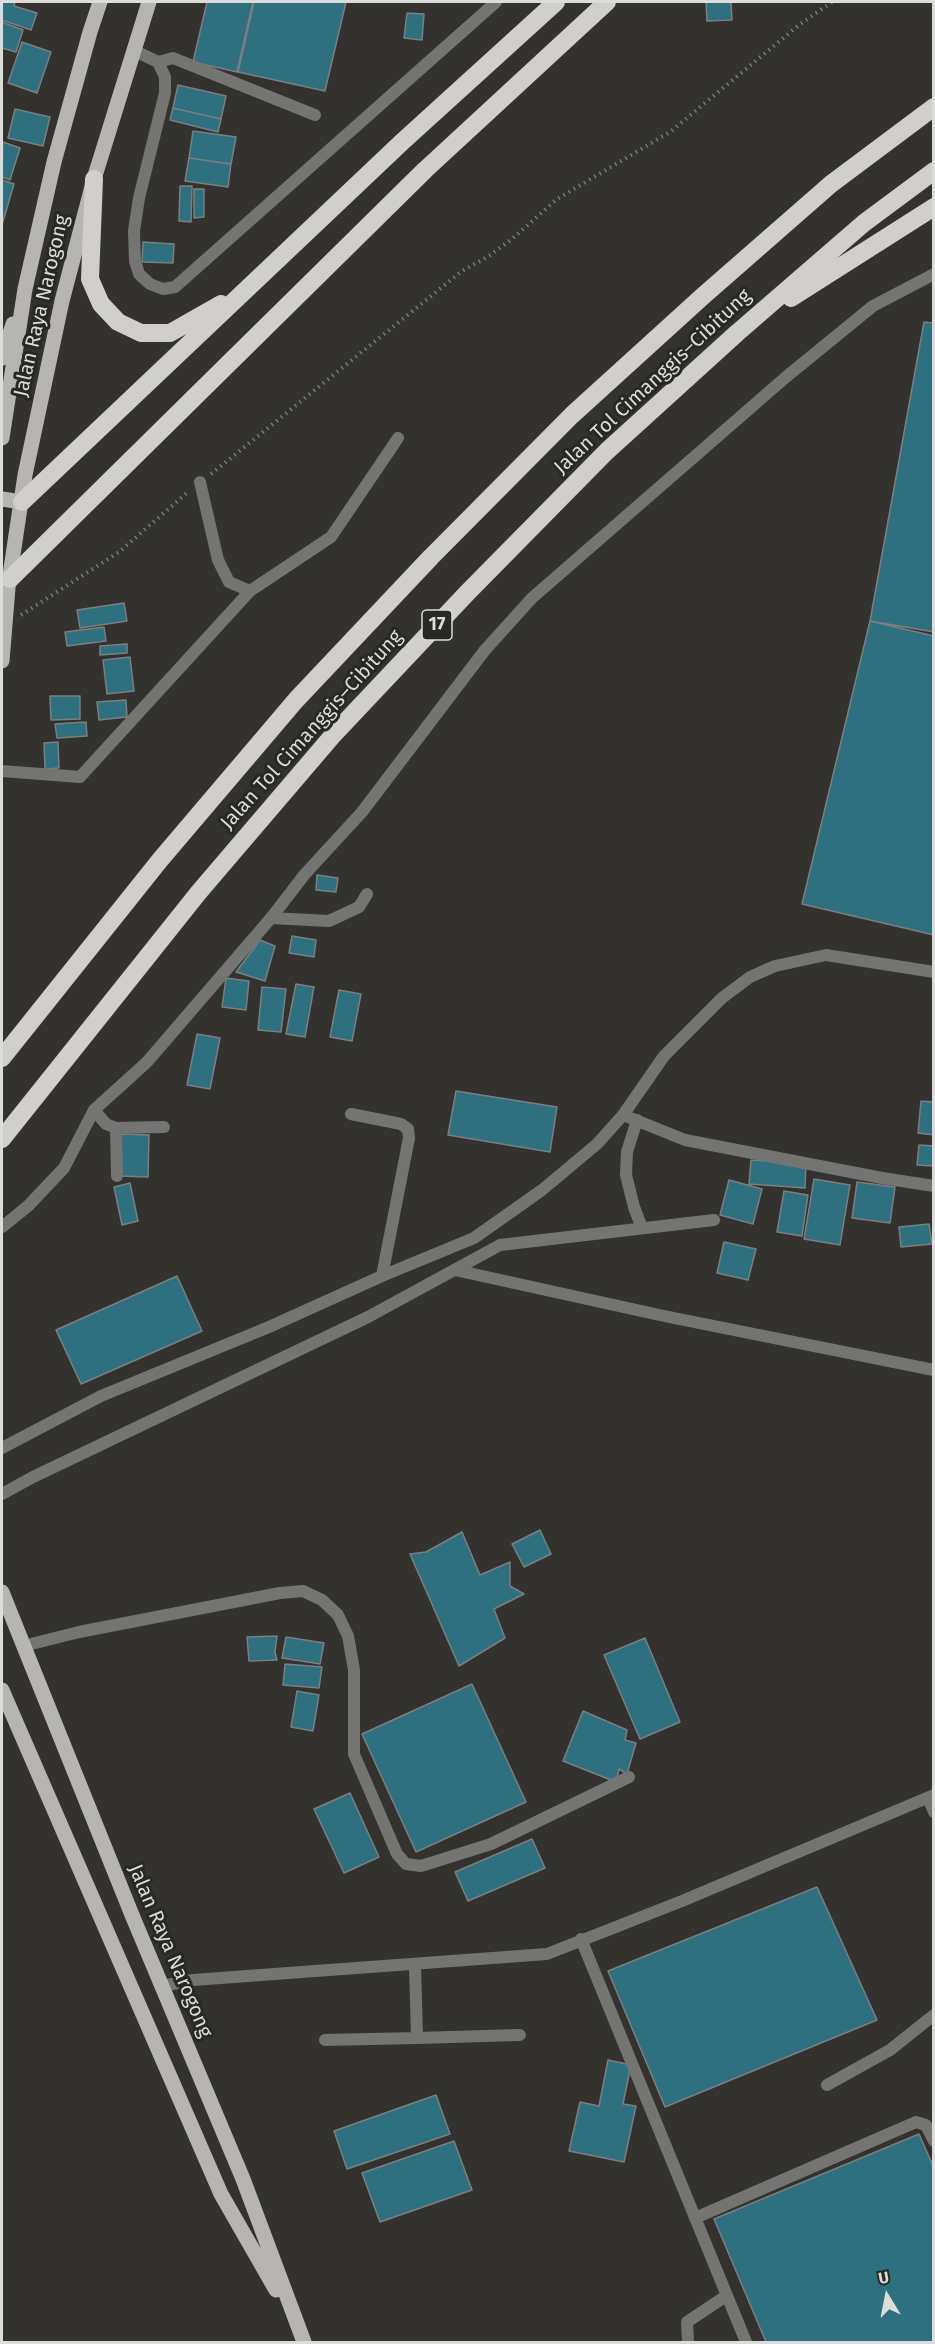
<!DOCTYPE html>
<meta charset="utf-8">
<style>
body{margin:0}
#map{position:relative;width:935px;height:2344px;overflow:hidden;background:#33322f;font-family:"Fira Sans",sans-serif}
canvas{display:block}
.frame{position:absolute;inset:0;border:3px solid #dcdcda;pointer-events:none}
.north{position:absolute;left:857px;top:2266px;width:60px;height:60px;-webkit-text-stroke:4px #292825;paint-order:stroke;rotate:350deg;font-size:16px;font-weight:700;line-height:24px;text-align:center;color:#dcdcda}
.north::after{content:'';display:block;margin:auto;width:21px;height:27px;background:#dcdcda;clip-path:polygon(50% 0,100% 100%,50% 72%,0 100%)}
</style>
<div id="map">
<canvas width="935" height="2344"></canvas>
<div class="frame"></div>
<div class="north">U</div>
</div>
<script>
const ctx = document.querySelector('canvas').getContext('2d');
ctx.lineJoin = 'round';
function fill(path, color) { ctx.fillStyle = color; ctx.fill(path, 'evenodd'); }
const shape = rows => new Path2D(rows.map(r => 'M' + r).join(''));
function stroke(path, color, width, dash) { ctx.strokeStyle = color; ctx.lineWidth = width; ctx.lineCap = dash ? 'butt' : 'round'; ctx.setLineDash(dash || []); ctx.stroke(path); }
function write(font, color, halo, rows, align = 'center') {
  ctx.font = font + ' "Fira Sans",sans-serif'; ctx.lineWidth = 6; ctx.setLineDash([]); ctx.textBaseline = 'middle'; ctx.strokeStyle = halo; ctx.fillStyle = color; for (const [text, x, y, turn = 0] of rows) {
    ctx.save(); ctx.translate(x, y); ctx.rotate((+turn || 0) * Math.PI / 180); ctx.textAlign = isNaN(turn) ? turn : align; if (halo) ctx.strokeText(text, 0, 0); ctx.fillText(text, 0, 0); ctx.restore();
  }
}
const building = shape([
 [2,2,15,2,14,6,37,13,31,30,2,20,2,2],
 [207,2,253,2,237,72,193,62,207,2],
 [254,2,346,2,325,91,238,72,254,2],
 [706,2,731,2,732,20,707,21,706,2],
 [407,13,424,14,422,40,404,38,407,13],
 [2,22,23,30,16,52,2,48,2,22],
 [22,42,51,52,37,93,8,83,22,42],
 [178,85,226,96,221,119,173,108,178,85],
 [173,108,221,119,218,132,170,120,173,108],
 [15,109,50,117,43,146,8,138,15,109],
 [193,131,236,137,231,164,189,158,193,131],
 [3,142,20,148,10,180,2,177,3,142],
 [189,158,231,164,228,187,185,181,189,158],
 [2,180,14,184,2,225,2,180],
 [180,186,192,186,191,222,179,221,180,186],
 [194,189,204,189,204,217,194,218,194,189],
 [143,242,174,244,173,263,142,262,143,242],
 [924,322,934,323,934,632,870,621,924,322],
 [124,603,127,621,80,628,77,610,124,603],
 [870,621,934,636,934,935,802,904,870,621],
 [104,627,106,641,67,646,65,632,104,627],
 [127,644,127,653,100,655,100,646,127,644],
 [130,657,134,691,107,694,103,660,130,657],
 [50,696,80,696,80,719,51,720,50,696],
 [126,700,127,717,99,720,97,702,126,700],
 [86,722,87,736,57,738,55,724,86,722],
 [58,742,59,768,45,769,44,743,58,742],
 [317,875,338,878,336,892,316,890,317,875],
 [292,936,316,940,314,957,289,953,292,936],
 [260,940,275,946,265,981,236,972,260,940],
 [226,978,249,981,246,1010,222,1007,226,978],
 [296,984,314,987,305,1037,286,1034,296,984],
 [262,987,286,989,281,1032,258,1030,262,987],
 [339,990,361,994,352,1041,330,1037,339,990],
 [197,1034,220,1038,210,1089,187,1085,197,1034],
 [456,1091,557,1107,550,1152,448,1135,456,1091],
 [921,1101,934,1102,934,1135,918,1133,921,1101],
 [121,1134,149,1135,148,1177,120,1176,121,1134],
 [919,1145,934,1146,934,1166,917,1165,919,1145],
 [751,1160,806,1164,805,1188,749,1184,751,1160],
 [814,1179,850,1185,840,1245,804,1239,814,1179],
 [729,1180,762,1189,753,1224,720,1215,729,1180],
 [857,1182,895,1187,890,1223,852,1218,857,1182],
 [130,1183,138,1221,122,1225,114,1187,130,1183],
 [784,1191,808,1195,802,1236,777,1232,784,1191],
 [929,1224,932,1244,901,1247,899,1227,929,1224],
 [724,1242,756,1249,748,1280,717,1273,724,1242],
 [177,1276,202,1331,81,1384,56,1330,177,1276],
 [540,1530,551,1554,524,1567,512,1544,540,1530],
 [462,1532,480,1575,510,1562,510,1586,524,1594,494,1609,505,1638,459,1666,410,1554,426,1552,462,1532],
 [277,1636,275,1652,277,1660,249,1661,247,1637,277,1636],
 [286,1637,324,1643,320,1664,282,1658,286,1637],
 [645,1638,680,1722,640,1739,604,1655,645,1638],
 [285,1664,322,1667,319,1688,283,1685,285,1664],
 [472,1684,526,1802,416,1852,362,1734,472,1684],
 [297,1691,319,1695,313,1731,291,1727,297,1691],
 [583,1711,627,1730,625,1740,636,1743,627,1774,619,1769,616,1782,563,1761,583,1711],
 [350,1793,379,1857,344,1873,314,1809,350,1793],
 [532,1839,545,1868,468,1901,455,1872,532,1839],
 [817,1887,877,2020,665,2107,608,1971,817,1887],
 [608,2060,631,2065,623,2104,636,2106,624,2162,569,2151,580,2102,599,2106,608,2060],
 [436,2095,450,2134,347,2169,334,2131,436,2095],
 [919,2134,934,2168,934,2342,766,2342,714,2219,919,2134],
 [454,2141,472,2190,380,2222,362,2173,454,2141]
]);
const path = shape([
 [211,474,462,271,489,256,512,239,557,199,670,132,799,25,832,2],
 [21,615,119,552,188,492]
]);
const lane = shape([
 [158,62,173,58,315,115],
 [200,482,218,560,229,582,250,591],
 [2,771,80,777,250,591,331,537,398,438],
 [271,918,305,874,362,812,485,650,532,598,786,377,873,306,934,274],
 [623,1115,685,1140,882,1178],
 [637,1120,627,1152,626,1175,634,1207,642,1228],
 [455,1270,664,1316,934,1370],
 [382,1276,474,1238,542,1190,597,1144,623,1115,664,1056,722,998,750,977,775,966,826,955,934,972],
 [2,1448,101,1396,269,1327,382,1276,409,1138,408,1129,401,1124,351,1114],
 [2,1494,33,1477,368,1317,500,1245,714,1220],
 [23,1646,79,1632,280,1593,303,1591,322,1600,338,1615,348,1636,354,1670,354,1754,397,1854,406,1864,421,1866,491,1844,629,1777],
 [928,1798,934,1812],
 [581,1939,746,2342],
 [415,1964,417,2038,520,2035],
 [162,1986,193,1980,547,1954,682,1901,934,1795],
 [325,2040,417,2038],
 [827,2085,890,2050,934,2015],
 [695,2218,916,2122,926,2125,934,2141],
 [688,2342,687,2322,726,2296]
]);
const street = shape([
 [133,50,158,62,165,77,165,93,139,198,134,231,135,261,139,274,150,284,163,289,175,287,496,2],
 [94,1110,106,1124,116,1128,164,1127],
 [116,1128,117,1176],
 [882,1178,934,1186],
 [2,1227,28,1206,64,1168,94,1110,147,1062,271,918,329,921,359,907,367,894]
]);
const primary = shape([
 [2,358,13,324],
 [2,438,25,289,54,162,90,32,100,2],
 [2,499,22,502],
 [2,661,8,588,25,475,62,301,94,179,149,2],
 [2,1592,132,1915,243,2179,304,2342],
 [2,1690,221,2194,276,2290]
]);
const highway = shape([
 [94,179,90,279,101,304,118,322,141,333,170,333,221,304],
 [791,298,934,207],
 [22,502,402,142,556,2],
 [10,579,425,170,607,2],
 [2,1058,160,860,296,700,431,557,572,415,703,296,831,184,934,107],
 [2,1139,199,892,334,734,468,592,607,451,737,333,864,223,934,171]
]);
const shields = [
 [437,625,30]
];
const shieldNames = [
 ["17",437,625]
];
const streetNames = [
 ["Jalan Raya Narogong",42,306,-77],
 ["Jalan Tol Cimanggis–Cibitung",653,382,-43],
 ["Jalan Tol Cimanggis–Cibitung",312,730,-48],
 ["Jalan Raya Narogong",170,1951,67]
];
fill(building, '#2f7080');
stroke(building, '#7b7f80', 1.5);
stroke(path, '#797976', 4, [1.5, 4.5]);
stroke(lane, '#747472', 12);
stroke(street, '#747472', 12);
stroke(primary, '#b6b5b2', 15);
stroke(highway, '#d0cfcb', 18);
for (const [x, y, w] of shields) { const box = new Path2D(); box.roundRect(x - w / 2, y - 15, w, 30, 4.5); ctx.fillStyle = '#292825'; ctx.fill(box); stroke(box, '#dcdcda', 1.5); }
write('bold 18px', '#dcdcda', null, shieldNames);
write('20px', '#dcdcda', '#292825', streetNames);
</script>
